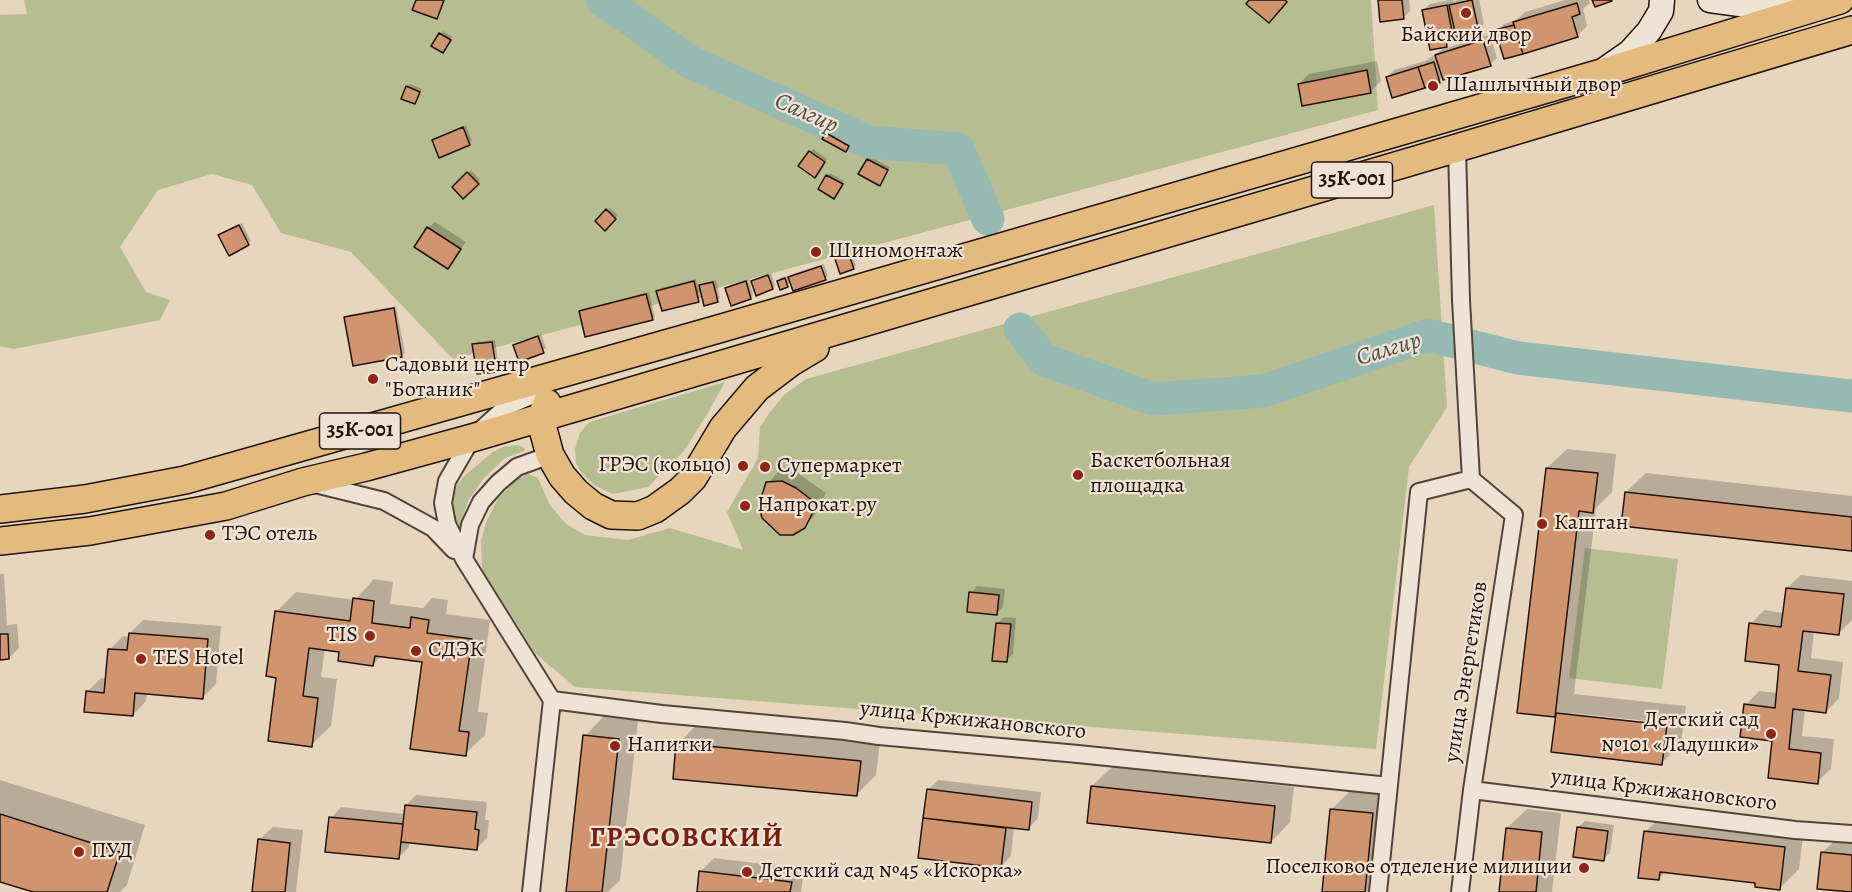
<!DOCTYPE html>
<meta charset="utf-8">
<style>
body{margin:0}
canvas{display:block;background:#e6d6bd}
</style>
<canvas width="1852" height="892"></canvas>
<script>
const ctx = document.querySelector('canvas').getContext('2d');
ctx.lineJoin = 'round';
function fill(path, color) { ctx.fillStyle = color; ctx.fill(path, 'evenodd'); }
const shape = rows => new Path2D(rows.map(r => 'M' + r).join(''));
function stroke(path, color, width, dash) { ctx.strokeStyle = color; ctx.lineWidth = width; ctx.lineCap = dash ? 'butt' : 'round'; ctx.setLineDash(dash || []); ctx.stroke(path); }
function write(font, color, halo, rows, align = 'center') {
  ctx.font = font + ' Alegreya,serif'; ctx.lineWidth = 4.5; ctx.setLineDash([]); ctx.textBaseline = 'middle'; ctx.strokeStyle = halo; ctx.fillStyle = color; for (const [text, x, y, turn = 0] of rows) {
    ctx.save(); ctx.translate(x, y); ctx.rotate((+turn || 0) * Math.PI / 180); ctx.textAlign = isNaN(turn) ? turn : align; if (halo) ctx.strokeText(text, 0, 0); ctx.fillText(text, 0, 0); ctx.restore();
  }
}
const green = shape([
 [24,0,1371,0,1378,110,453,359,351,252,281,233,252,185,212,174,158,190,120,247,146,292,170,300,160,320,14,349,0,346,0,15,27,14],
 [1434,205,1447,407,1409,467,1376,749,575,687,536,654,482,569,481,541,487,520,498,499,517,479,528,474,538,478,550,505,566,524,585,535,628,540,670,528,743,550,727,512,758,458,760,427,770,412,784,395,806,379],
 [725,382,709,411,684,451,648,487,613,494,594,485,581,472,576,463,575,449,580,433,589,422],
 [517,445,523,447,525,449,524,451,505,458,483,479,468,501,461,523,457,527,452,514,452,503,457,486,464,476,493,452,503,447],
 [1585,548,1678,559,1662,689,1569,678]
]);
const shadow = shape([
 [1380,0,1409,0,1410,11,1403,18],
 [1449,0,1453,0,1454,2,1456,0,1479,0,1484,24,1478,30,1456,31,1452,35,1453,39,1446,45,1423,10,1430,4],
 [1565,0,1589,0,1590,3,1583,9,1587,26,1577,36,1497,31,1504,24,1516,20,1525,12],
 [1483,30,1484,36,1490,35,1497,58,1490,64,1443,77,1439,81,1387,77,1394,70,1425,61,1443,49,1476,39,1474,35],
 [443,31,452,37,445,49,440,34],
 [1377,61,1381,81,1371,91,1299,84,1309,74],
 [410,84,422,89,415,103,407,87],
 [466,125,472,141,440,156,434,141],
 [830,131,851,143,845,151,827,134],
 [813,149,827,159,817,173,800,166],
 [871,157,890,167,882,181,861,173],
 [471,170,480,180,463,197,454,187],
 [830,173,844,181,837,194,827,176],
 [610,208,618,215,605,229,597,221],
 [435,222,466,242,447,267,428,228],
 [242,223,251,241,229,254,220,235],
 [852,253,856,265,853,268,837,260],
 [824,264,828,276,825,279,791,281,787,285,778,281,781,278,788,276,789,278,793,274],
 [771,273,775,285,773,288,753,281],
 [696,279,698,288,704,283,716,280,720,298,717,301,703,295,698,300,658,291,661,288],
 [749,279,753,295,751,298,727,288,730,285],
 [649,292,655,316,652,319,580,312,583,309],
 [396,306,405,353,402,356,346,317,348,315],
 [541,334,546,348,520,360,515,346],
 [495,340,499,367,496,370,474,345,477,342],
 [1567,449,1616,454,1612,492,1596,508,1574,694,1686,706,1681,743,1662,763,1557,716,1519,711,1547,468],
 [1572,713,1675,724,1674,727,1572,716],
 [778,472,796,472,826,493,814,516,804,527,768,483],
 [1646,473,1852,496,1852,550,1626,492],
 [0,574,4,574,7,625,17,624,19,648,9,658,0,658],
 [1801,575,1852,581,1852,620,1838,634,1814,631,1811,658,1843,662,1839,698,1826,712,1805,709,1802,736,1834,739,1831,769,1817,782,1774,739,1746,705,1759,691,1778,693,1781,664,1751,624,1764,610,1784,613,1787,588],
 [374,579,393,582,390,604,423,608,432,598,448,600,446,614,490,620,478,712,488,713,485,735,465,754,424,661,382,655,373,665,341,650,325,648,321,677,337,679,331,726,311,745,278,676,276,612,296,592,355,600],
 [977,586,1005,589,1003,607,996,614,971,593],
 [1004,617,1016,618,1013,654,1006,661,998,623],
 [143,620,221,626,216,684,203,697,147,693,146,701,133,715,87,692,101,678,107,679,109,650,123,636,130,637,130,633],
 [604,716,638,720,620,880,608,892,568,892,585,736],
 [697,724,880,741,876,775,857,794,678,744],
 [1112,767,1294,787,1290,822,1271,842,1092,786],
 [0,780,145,825,127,885,120,892,38,892,0,880],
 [938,780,1041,792,1038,818,1028,829,1014,827,1011,856,1001,866,920,857,928,790],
 [1351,790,1392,794,1382,892,1323,892,1331,810],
 [416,795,487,802,485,820,489,820,487,838,477,848,409,842,409,847,399,857,331,818,341,807,405,814,406,805],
 [1527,809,1561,813,1552,892,1500,892,1507,828],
 [1665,813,1804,828,1799,869,1779,889,1757,882,1666,872,1659,878,1645,832],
 [1585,821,1614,825,1610,853,1603,859,1578,827],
 [273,827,303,830,296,892,254,892,259,840],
 [1842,833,1852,834,1852,892,1823,852],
 [714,858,804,869,801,892,698,892,701,871]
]);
const river = shape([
 [603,0,690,62,869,142,958,149,988,219],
 [1020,329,1044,360,1154,399,1263,391,1428,335,1518,358,1852,396]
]);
const building = shape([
 [416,0,444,0,437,19,412,10,416,0],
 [1249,0,1285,0,1287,2,1269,23,1246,4,1249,0],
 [1378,0,1402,0,1404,19,1380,22,1378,0],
 [1472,0,1479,32,1456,37,1449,5,1472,0],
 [1592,0,1611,0,1612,1,1595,7,1592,0],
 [1577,3,1580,14,1572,17,1578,37,1523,54,1513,22,1577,3],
 [1447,5,1453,37,1446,38,1447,47,1430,50,1422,10,1447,5],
 [1514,25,1523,54,1504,59,1495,30,1514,25],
 [439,33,451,40,443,53,431,46,439,33],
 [1483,40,1491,66,1443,80,1435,55,1483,40],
 [1434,62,1440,83,1425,88,1418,67,1434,62],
 [1418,67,1425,88,1392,98,1386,77,1418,67],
 [1367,70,1371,93,1302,106,1298,84,1367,70],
 [406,86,420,92,415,104,401,99,406,86],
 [463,127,470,145,439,158,432,140,463,127],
 [826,133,849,146,846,152,822,139,826,133],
 [809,151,825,162,815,178,798,166,809,151],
 [867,159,888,170,880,186,858,174,867,159],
 [467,172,479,184,463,199,452,187,467,172],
 [826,175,843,184,834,199,818,189,826,175],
 [606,209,616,219,605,231,595,221,606,209],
 [239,225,249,245,229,256,218,235,239,225],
 [427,227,461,249,448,269,414,247,427,227],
 [849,255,854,269,840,274,835,259,849,255],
 [821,266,826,280,793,291,788,277,821,266],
 [768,275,773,289,756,296,751,281,768,275],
 [785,278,788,287,780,290,777,281,785,278],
 [694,281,699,302,662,311,656,291,694,281],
 [746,281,751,299,731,306,725,288,746,281],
 [713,282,718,302,704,306,699,285,713,282],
 [646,294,653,320,585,337,579,311,646,294],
 [394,308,402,357,353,366,344,317,394,308],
 [538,336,544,353,519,362,513,345,538,336],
 [492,342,497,372,477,374,472,344,492,342],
 [1546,468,1598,473,1593,513,1579,511,1555,717,1517,713,1546,468],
 [782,481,796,488,817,504,805,528,793,535,780,535,762,518,759,505,766,482,782,481],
 [1625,492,1852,517,1852,551,1621,526,1625,492],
 [1786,588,1844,594,1839,635,1803,631,1798,671,1831,675,1826,713,1793,709,1789,749,1821,753,1818,784,1768,778,1772,741,1740,737,1744,704,1775,708,1779,665,1745,661,1749,623,1781,627,1786,588],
 [969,592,999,595,997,615,967,612,969,592],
 [353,598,374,601,372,623,410,628,411,617,429,620,427,633,472,639,459,731,469,732,466,756,410,749,422,662,375,656,373,666,338,661,339,652,309,648,303,696,318,698,312,747,268,741,276,678,266,676,275,611,350,621,353,598],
 [996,623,1011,624,1007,662,992,661,996,623],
 [129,633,208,639,203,699,135,693,133,716,84,712,86,691,104,693,108,649,127,650,129,633],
 [0,634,8,634,9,659,0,660,0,634],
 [1556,713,1667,725,1662,765,1551,752,1556,713],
 [583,735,619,739,602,892,566,892,583,735],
 [676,743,861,761,857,796,673,779,676,743],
 [1091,786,1275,806,1271,843,1087,823,1091,786],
 [927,789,1032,802,1029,830,923,818,927,789],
 [405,805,477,812,475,829,479,830,477,850,401,842,405,805],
 [1330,809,1373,813,1365,892,1322,892,1330,809],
 [0,814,120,852,107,892,33,892,0,882,0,814],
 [329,817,403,824,399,859,325,852,329,817],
 [923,818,1006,828,1001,868,918,858,923,818],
 [1577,827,1608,831,1604,861,1573,857,1577,827],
 [1506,828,1542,832,1536,892,1499,892,1506,828],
 [1644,831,1785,847,1780,890,1755,887,1755,883,1660,872,1659,880,1638,878,1644,831],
 [258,839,290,843,285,892,252,892,258,839],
 [1821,852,1852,855,1852,892,1817,889,1821,852],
 [699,871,792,882,790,892,697,892,699,871]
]);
const street = shape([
 [1457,148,1461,300,1471,479],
 [542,391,506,407,472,438,447,481,443,503,447,524,464,559,552,700],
 [315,484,384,501,433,528,454,550],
 [464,559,470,525,481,502,498,483,517,467,550,455],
 [552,700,662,714,845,731,879,736,1078,754,1389,786],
 [1472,790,1795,830,1852,834],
 [531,892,552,700],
 [1378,892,1419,492,1471,479],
 [1460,892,1472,790,1514,515,1471,479]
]);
const secondary = shape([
 [1710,0,1747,5,1785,0],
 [1607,68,1630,52,1649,31,1661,11,1662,0]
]);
const primary = shape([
 [547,403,541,418,543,429,550,455,562,476,576,492,593,506,611,515,638,516,655,509,680,491,693,478,723,428,757,388,790,363,815,348],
 [0,509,85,499,185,480,715,330,1598,74,1840,0],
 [0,541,90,531,226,506,303,482,366,467,472,438,1457,148,1852,30]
]);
const markers = [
 [1466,13,6,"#8f2418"],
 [1433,86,6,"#8f2418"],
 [816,252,6,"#8f2418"],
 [373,379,6,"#8f2418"],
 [743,466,6,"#8f2418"],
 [765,467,6,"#8f2418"],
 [1078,475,6,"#8f2418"],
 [745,506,6,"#8f2418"],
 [1542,524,6,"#8f2418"],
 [210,535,6,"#8f2418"],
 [370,636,6,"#8f2418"],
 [416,651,6,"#8f2418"],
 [141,659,6,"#8f2418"],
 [1771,734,6,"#8f2418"],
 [615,746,6,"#8f2418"],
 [79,852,6,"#8f2418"],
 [1584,868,6,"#8f2418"],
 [747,872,6,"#8f2418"]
];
const shields = [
 [1352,180,81],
 [360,431,81]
];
const shieldNames = [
 ["35К-001",1352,180],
 ["35К-001",360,431]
];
const poiNames = [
 ["Байский двор",1466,36,"center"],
 ["Шашлычный двор",1445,86],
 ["Шиномонтаж",828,252],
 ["Садовый центр",385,366],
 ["\"Ботаник\"",385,391],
 ["Баскетбольная",1090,462],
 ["площадка",1090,487],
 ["ГРЭС (кольцо)",731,466,"right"],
 ["Супермаркет",777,467],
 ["Напрокат.ру",757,506],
 ["Каштан",1554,524],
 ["ТЭС отель",222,535],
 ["TIS",358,636,"right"],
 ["СДЭК",428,651],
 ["TES Hotel",153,659],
 ["Детский сад",1759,721,"right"],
 ["№101 «Ладушки»",1759,746,"right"],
 ["Напитки",627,746],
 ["ПУД",91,852],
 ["Поселковое отделение милиции",1572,868,"right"],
 ["Детский сад №45 «Искорка»",759,872]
];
const streetNames = [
 ["улица Энергетиков",1467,672,-81],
 ["улица Кржижановского",973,721,6],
 ["улица Кржижановского",1664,791,7]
];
const waterNames = [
 ["Салгир",806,114,24],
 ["Салгир",1389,350,-17]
];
const districtNames = [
 ["ГРЭСОВСКИЙ",687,839]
];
fill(green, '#b6bd90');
fill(shadow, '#0003');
stroke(river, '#96b9b2', 33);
fill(building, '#d0956e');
stroke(building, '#22130d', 1.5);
stroke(street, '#534439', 20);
stroke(secondary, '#22130d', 27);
stroke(primary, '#22130d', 30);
stroke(street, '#efe4d4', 16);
stroke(secondary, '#efe4d4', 24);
stroke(primary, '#e3bb7e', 27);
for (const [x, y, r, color] of markers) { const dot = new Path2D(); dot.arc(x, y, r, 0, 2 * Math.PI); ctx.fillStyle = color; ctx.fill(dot); stroke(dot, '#efe4d4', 2); }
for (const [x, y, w] of shields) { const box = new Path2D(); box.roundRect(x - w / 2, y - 18, w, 36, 4.5); ctx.fillStyle = '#efe4d4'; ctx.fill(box); stroke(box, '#22130d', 1.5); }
write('bold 21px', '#22130d', null, shieldNames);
write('22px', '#22130d', '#efe4d4', poiNames, 'left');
write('22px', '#22130d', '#efe4d4', streetNames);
write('italic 24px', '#4b4d47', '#efe4d4', waterNames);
ctx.letterSpacing = '1.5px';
write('bold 28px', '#7a1f14', '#efe4d4', districtNames);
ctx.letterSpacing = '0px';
</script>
